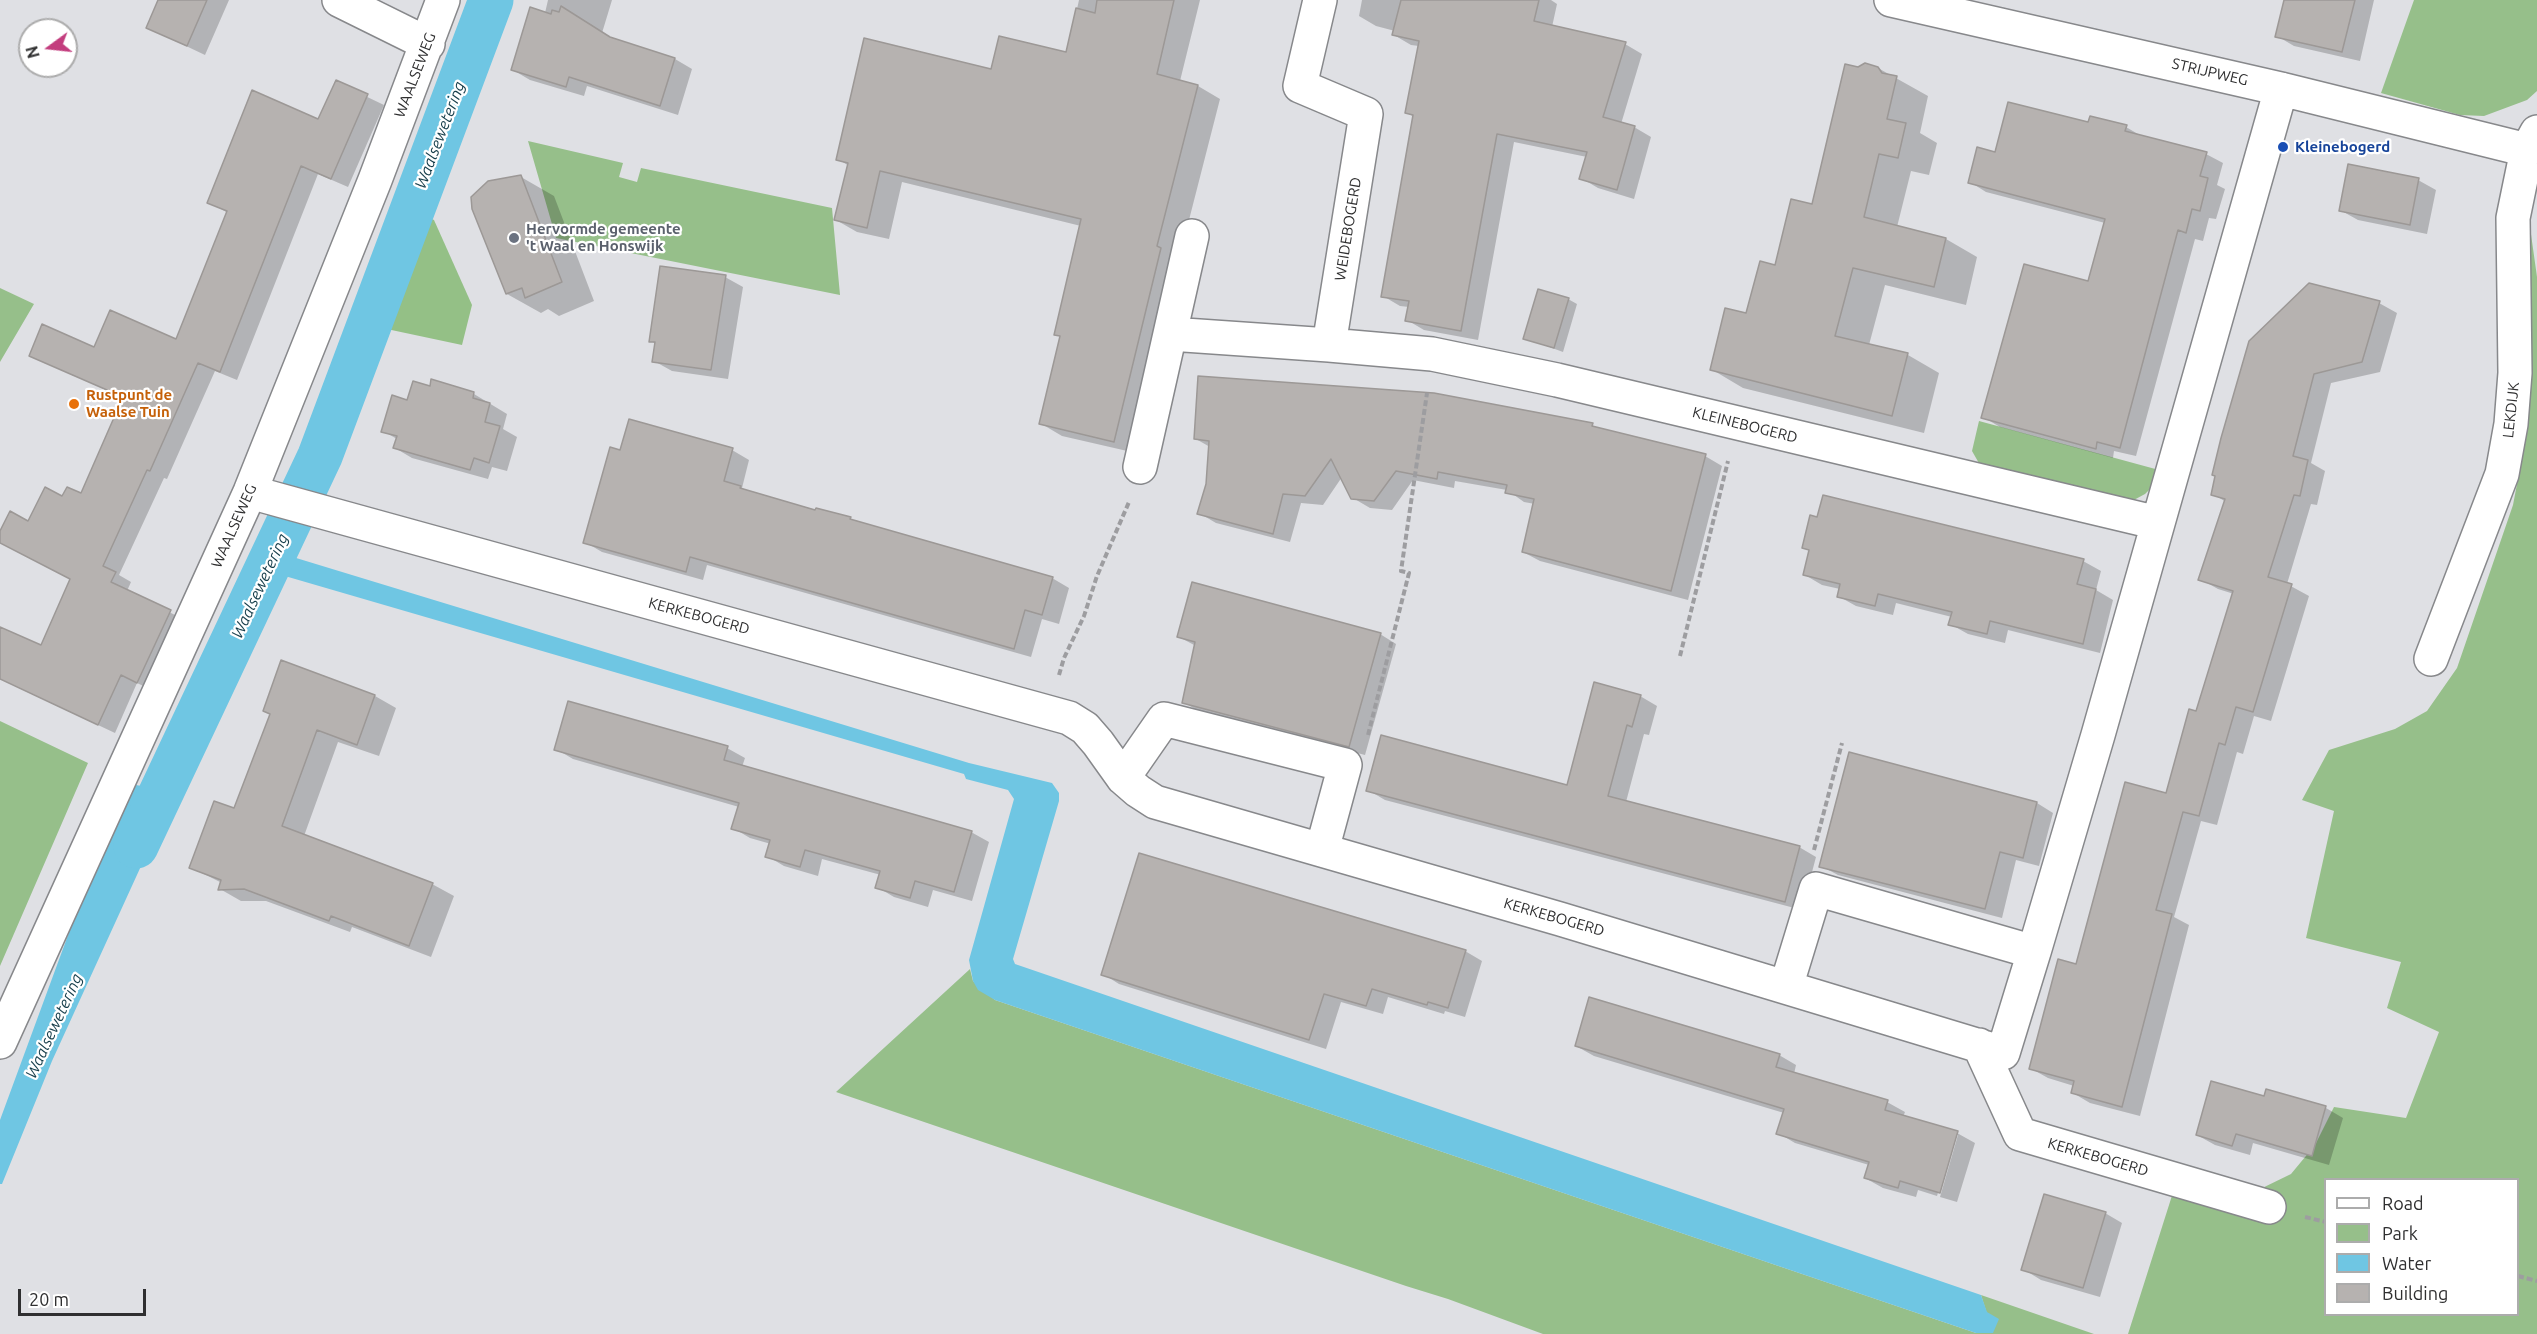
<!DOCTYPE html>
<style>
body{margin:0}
#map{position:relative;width:2537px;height:1334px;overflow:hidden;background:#dfe0e4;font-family:Ubuntu,sans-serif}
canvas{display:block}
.legend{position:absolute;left:2324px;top:1178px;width:195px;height:138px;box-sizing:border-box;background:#fff;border:2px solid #acacac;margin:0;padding:8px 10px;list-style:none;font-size:18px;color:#2f2f30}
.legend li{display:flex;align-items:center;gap:12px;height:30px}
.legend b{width:30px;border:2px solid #acacac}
.north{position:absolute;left:18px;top:18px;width:60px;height:60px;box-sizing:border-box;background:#fff;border:2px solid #acacac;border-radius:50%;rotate:255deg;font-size:16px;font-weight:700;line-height:24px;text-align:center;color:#2f2f30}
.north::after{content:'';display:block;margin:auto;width:21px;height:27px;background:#c33d7e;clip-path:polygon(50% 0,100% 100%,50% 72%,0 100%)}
.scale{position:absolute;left:18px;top:1289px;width:128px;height:27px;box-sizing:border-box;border:3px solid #2f2f30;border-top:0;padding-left:8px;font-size:18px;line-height:21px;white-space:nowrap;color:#2f2f30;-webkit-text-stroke:4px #fff;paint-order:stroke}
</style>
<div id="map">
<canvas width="2537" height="1334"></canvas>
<ul class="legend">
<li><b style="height:8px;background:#fff"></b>Road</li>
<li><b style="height:16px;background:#96bf8a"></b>Park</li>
<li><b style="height:16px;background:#6fc6e3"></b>Water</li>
<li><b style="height:16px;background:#b6b2b0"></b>Building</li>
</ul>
<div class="north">N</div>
<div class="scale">20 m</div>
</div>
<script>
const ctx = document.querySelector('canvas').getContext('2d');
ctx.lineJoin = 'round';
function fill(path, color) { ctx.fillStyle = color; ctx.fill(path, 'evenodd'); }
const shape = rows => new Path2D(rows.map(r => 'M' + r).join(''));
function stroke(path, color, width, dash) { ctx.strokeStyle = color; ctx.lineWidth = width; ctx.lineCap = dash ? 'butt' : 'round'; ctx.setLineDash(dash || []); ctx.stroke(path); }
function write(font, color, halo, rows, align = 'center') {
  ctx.font = font + ' Ubuntu,sans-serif'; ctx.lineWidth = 4.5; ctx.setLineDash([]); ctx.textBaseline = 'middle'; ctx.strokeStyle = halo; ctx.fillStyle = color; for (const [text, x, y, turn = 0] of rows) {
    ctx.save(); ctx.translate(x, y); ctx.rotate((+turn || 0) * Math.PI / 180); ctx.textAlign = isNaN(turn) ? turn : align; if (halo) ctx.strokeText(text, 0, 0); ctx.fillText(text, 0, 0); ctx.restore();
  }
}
const green = shape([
 [2414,0,2537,0,2537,91,2527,100,2484,116,2460,115,2381,93],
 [528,141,623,163,619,177,637,182,641,168,832,208,840,295,556,238],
 [2529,220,2537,277,2537,1334,2128,1334,2176,1183,2252,1193,2291,1174,2315,1145,2334,1107,2406,1118,2439,1032,2387,1008,2401,962,2306,938,2334,811,2302,800,2329,750,2395,729,2427,711,2457,668,2513,505,2522,458],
 [2326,1180,2518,1180,2518,1314,2326,1314],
 [0,288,34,304,0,362],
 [1979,421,2159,470,2155,484,2145,494,2132,501,1980,465,1972,451],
 [0,721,88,763,0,966],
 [970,969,973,981,995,1000,1976,1333,1993,1333,1981,1295,2094,1334,1543,1334,1448,1299,1406,1286,836,1092]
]);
const forest = shape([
 [420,213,434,220,472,305,462,345,382,328]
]);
const water = shape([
 [283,554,969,763,1052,783,1059,793,1059,801,1013,959,1015,964,1981,1295,1987,1312,1999,1319,1993,1333,1976,1333,995,1000,978,990,973,981,969,960,1014,799,1008,790,966,779,964,774,278,574],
 [136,785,162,790,169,798,168,807,52,1061,2,1184,0,1184,0,1120,85,889]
]);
const shadow = shape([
 [160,0,229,0,205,55,148,28],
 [548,0,612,0,602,33,613,40,675,59,692,69,678,115,587,86,584,96,530,80,513,70,545,13],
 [1079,0,1200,0,1180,81,1198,86,1220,99,1179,259,1136,453,1062,436,1040,423,1061,337,1055,334,1081,226,902,182,889,239,857,232,836,220,849,166,838,159,992,71,1067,54],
 [1362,0,1551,0,1557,4,1552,27,1625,44,1642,54,1621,124,1634,127,1651,137,1634,199,1598,188,1581,178,1587,157,1514,142,1478,340,1424,330,1407,320,1409,307,1400,306,1383,296,1414,117,1406,112,1419,46,1411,45,1394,35,1395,31,1376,26,1359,16],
 [2285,0,2374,0,2360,61,2294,46,2277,36],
 [1878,68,1928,96,1920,133,1937,143,1929,175,1911,171,1897,227,1946,239,1977,257,1966,305,1885,285,1869,345,1908,355,1939,373,1924,433,1743,388,1711,369,1747,315,1813,206,1858,69],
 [336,82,384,105,348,187,318,174,237,380,215,371,167,479,164,478,119,575,131,582,127,591,187,621,154,691,137,683,115,733,0,679,0,644,41,647,72,579,0,541,0,535,29,523,63,498,82,495,124,398,30,355,177,341,228,213,209,202,319,121],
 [2089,124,2126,127,2143,137,2206,154,2223,163,2217,185,2225,189,2216,219,2209,218,2203,241,2195,239,2136,456,2114,451,2113,458,2000,427,1983,417,2089,283,2105,223,1986,192,1970,182,1997,154],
 [521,177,554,196,594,301,559,316,548,309,541,313,507,294,473,209],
 [2418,180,2436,190,2427,234,2358,220,2340,210],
 [725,277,743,287,728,379,672,371,654,361,656,344,651,341],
 [1568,299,1577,304,1563,352,1525,338],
 [2379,303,2397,313,2380,372,2331,383,2311,463,2325,471,2317,505,2311,504,2287,584,2309,596,2271,721,2254,716,2243,754,2237,752,2217,825,2201,821,2174,917,2189,925,2140,1116,2090,1103,2073,1093,2074,1086,2048,1078,2030,1068,2077,966,2167,795,2197,713,2234,594,2218,589,2200,579,2226,502,2213,494,2217,476],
 [433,381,474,394,507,414,503,429,517,437,507,471,492,467,488,479,412,458,395,448,397,439,383,431,408,401,431,388],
 [1592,425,1599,429,1705,456,1722,466,1688,600,1540,561,1523,552,1535,504,1524,502,1507,490,1455,481,1454,488,1413,480,1392,510,1370,508,1353,498,1342,477,1323,505,1301,503,1290,542,1216,523,1199,513,1208,484,1210,447,1196,439],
 [732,450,749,460,742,488,749,492,850,519,857,522,1052,578,1069,588,1059,624,1042,619,1031,657,707,565,703,580,602,552,585,542,621,452],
 [1804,547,2083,561,2101,571,2096,590,2113,600,2100,653,2008,630,2005,643,1968,634,1950,624,1952,617,1896,603,1893,615,1856,606,1838,596,1840,589,1822,585,1805,575,1810,551],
 [1380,634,1396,644,1365,755,1200,712,1183,702,1196,646,1179,637],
 [282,662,375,696,396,708,379,756,338,742,304,836,432,884,454,896,431,957,352,927,350,932,266,901,241,901,220,889,222,883,190,867,235,810,272,714],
 [1640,696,1657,706,1649,735,1644,734,1626,802,1799,847,1816,857,1802,910,1385,800,1368,790,1568,787],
 [727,748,745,758,742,767,971,832,989,842,972,901,933,890,928,907,894,897,877,887,881,875,822,859,818,876,784,866,767,856,771,844,750,838,733,828,739,807,573,759,556,749],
 [2037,803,2053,813,2039,866,2016,860,2002,918,1838,875,1821,866],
 [1465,951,1482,961,1465,1017,1445,1011,1444,1014,1388,997,1383,1014,1341,1002,1326,1049,1119,984,1103,974],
 [1576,1046,1779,1055,1796,1065,1794,1074,1887,1102,1905,1112,1903,1117,1957,1133,1975,1143,1957,1202,1940,1197,1958,1135,1955,1135,1937,1196,1918,1190,1916,1197,1883,1188,1865,1178,1869,1165,1795,1143,1778,1133,1784,1113,1594,1056],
 [2267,1091,2326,1108,2343,1118,2329,1165,2253,1143,2250,1155,2215,1145,2197,1135,2265,1098],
 [2105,1213,2122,1223,2100,1297,2041,1280,2023,1269]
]);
const canal = shape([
 [136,846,320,456,491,0]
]);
const building = shape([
 [158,0,207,0,187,46,146,28,158,0],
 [1097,0,1174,0,1157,74,1198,85,1157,246,1161,248,1114,442,1039,424,1060,336,1054,335,1081,219,880,171,867,228,834,220,848,163,836,160,864,38,991,69,999,36,1066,52,1076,8,1095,13,1097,0],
 [1401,0,1539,0,1534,21,1626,42,1603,117,1635,126,1617,190,1579,179,1587,152,1497,134,1461,331,1405,321,1409,301,1381,297,1413,115,1405,113,1419,41,1392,35,1401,0],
 [2284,0,2355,0,2342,52,2275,37,2284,0],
 [561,6,610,37,675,58,660,106,569,77,566,87,511,70,530,7,551,14,552,10,559,12,561,6],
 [1865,63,1878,67,1882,73,1897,76,1887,119,1906,123,1898,158,1879,154,1864,217,1946,238,1934,287,1853,268,1835,336,1908,353,1892,416,1710,370,1725,308,1746,313,1760,261,1775,265,1791,199,1812,204,1845,64,1858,67,1865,63],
 [336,80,368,94,331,179,301,166,220,372,198,363,150,471,147,470,103,566,116,572,111,582,171,610,137,683,121,675,98,725,0,679,0,627,41,645,70,579,0,543,0,531,10,511,28,521,45,487,62,496,67,487,81,493,123,397,29,356,42,324,94,347,110,310,176,339,227,211,207,203,252,90,318,119,336,80],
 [2008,102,2088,122,2090,116,2127,125,2125,131,2207,152,2200,176,2208,178,2200,211,2192,209,2186,233,2178,230,2120,448,2097,442,2096,449,1981,418,2024,264,2088,281,2105,219,1968,183,1977,147,1995,152,2008,102],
 [2348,164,2419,178,2410,225,2339,211,2348,164],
 [521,175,562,282,525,298,522,288,506,294,472,209,471,197,488,181,521,175],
 [660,266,726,275,711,370,652,362,655,342,649,342,660,266],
 [2309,283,2380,301,2362,362,2314,374,2293,456,2308,460,2300,496,2294,495,2268,577,2292,584,2253,712,2236,707,2225,745,2219,743,2199,816,2183,812,2156,910,2172,914,2122,1107,2071,1093,2074,1081,2029,1069,2058,959,2076,964,2125,782,2166,793,2189,709,2196,711,2233,591,2198,580,2225,499,2211,495,2215,476,2212,475,2221,438,2249,341,2309,283],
 [1538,289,1569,298,1554,348,1523,339,1538,289],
 [1198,376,1434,393,1593,423,1592,426,1706,454,1671,591,1522,552,1534,499,1505,493,1507,485,1438,472,1437,479,1396,471,1374,501,1351,499,1331,459,1305,496,1283,494,1273,534,1197,514,1206,484,1209,441,1194,439,1198,376],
 [431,379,474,392,473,398,490,403,485,422,500,426,489,463,474,458,470,470,393,448,397,436,381,432,392,395,407,400,413,381,430,386,431,379],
 [629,419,733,448,724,481,741,486,740,488,815,510,816,508,851,517,850,519,1053,577,1042,615,1025,610,1014,649,690,557,686,572,583,543,610,447,620,450,629,419],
 [1823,495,2084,559,2077,584,2096,589,2083,644,1990,621,1987,634,1948,625,1952,612,1878,594,1875,606,1837,597,1840,584,1803,575,1809,550,1802,548,1810,515,1817,517,1823,495],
 [1192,582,1381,633,1349,747,1182,703,1195,642,1177,637,1192,582],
 [281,660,375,695,357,745,317,730,282,826,433,883,409,946,331,916,329,921,244,889,218,890,221,880,189,868,214,801,234,808,270,714,263,711,281,660],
 [1594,682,1641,695,1632,727,1627,725,1608,796,1800,846,1785,902,1366,791,1381,735,1567,785,1594,682],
 [568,701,728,746,724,760,972,831,954,892,915,881,910,898,875,888,880,871,805,850,800,867,765,857,770,840,731,829,739,803,554,750,568,701],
 [1849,752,2037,802,2023,858,2000,852,1985,909,1819,867,1849,752],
 [1139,853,1466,950,1448,1008,1428,1002,1427,1005,1372,989,1366,1006,1324,994,1309,1040,1101,975,1139,853],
 [1589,997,1780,1054,1776,1067,1888,1100,1885,1110,1958,1131,1940,1193,1900,1181,1898,1188,1864,1178,1869,1162,1776,1134,1784,1109,1575,1046,1589,997],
 [2211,1081,2264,1096,2266,1089,2326,1106,2312,1156,2236,1134,2232,1146,2196,1135,2211,1081],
 [2044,1194,2106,1212,2083,1288,2021,1270,2044,1194]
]);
const path = shape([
 [1680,656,1728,461],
 [1059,675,1064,658,1084,616,1097,576,1129,502],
 [1368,735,1409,573,1401,571,1427,393],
 [1814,850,1842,743],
 [2305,1217,2326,1222],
 [2518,1276,2537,1281]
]);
const minor = shape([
 [339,0,428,44],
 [1891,0,2281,89,2527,150],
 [1170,334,1329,345,1366,114,1300,86,1320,0],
 [1329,345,1432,354,1557,380,2158,523],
 [1140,467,1192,236],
 [250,492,1069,718,1085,728,1098,743,1123,778,1138,791,1155,802,1560,919,2003,1053,2034,952],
 [2431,659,2502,474,2511,424,2515,373,2513,218,2527,150,2537,132],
 [1123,778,1164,719,1345,765,1322,850],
 [1786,987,1816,889,2034,952,2098,735,2281,89],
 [0,1042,250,492,375,180,443,0],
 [1979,1045,2020,1134,2269,1207]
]);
const markers = [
 [2283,147,6,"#1a4fb4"],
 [514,238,6,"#6b7280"],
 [74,404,6,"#e8710a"]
];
const streetNames = [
 ["STRIJPWEG",2210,72,13],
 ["WAALSEWEG",415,75,-69],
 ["WEIDEBOGERD",1348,229,-81],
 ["LEKDIJK",2511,410,-84],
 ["KLEINEBOGERD",1745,425,14],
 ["WAALSEWEG",234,526,-66],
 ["KERKEBOGERD",699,616,15],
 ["KERKEBOGERD",1554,917,16],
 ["KERKEBOGERD",2098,1157,16]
];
const transitNames = [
 ["Kleinebogerd",2295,147]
];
const worshipNames = [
 ["Hervormde gemeente",526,229],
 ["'t Waal en Honswijk",526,246]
];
const foodNames = [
 ["Rustpunt de",86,395],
 ["Waalse Tuin",86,412]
];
const waterNames = [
 ["Waalsewetering",440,135,-69],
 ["Waalsewetering",260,586,-65],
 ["Waalsewetering",54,1026,-65]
];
fill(green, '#96bf8a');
fill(forest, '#94c086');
fill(water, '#6fc6e3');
fill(shadow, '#0003');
stroke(canal, '#6fc6e3', 45);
fill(building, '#b6b2b0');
stroke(building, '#9c9896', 1.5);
stroke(minor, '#87888b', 36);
stroke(path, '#9d9da0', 4, [6, 3]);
stroke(minor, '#fff', 33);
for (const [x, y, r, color] of markers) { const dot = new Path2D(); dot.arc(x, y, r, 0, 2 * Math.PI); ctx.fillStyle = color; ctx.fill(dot); stroke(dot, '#fff', 2); }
write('15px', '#2f2f30', '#fff', streetNames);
write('bold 15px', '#164399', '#fff', transitNames, 'left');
write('bold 15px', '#5b616d', '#fff', worshipNames, 'left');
write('bold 15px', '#c56008', '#fff', foodNames, 'left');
write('italic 16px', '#153d4a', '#fff', waterNames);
</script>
